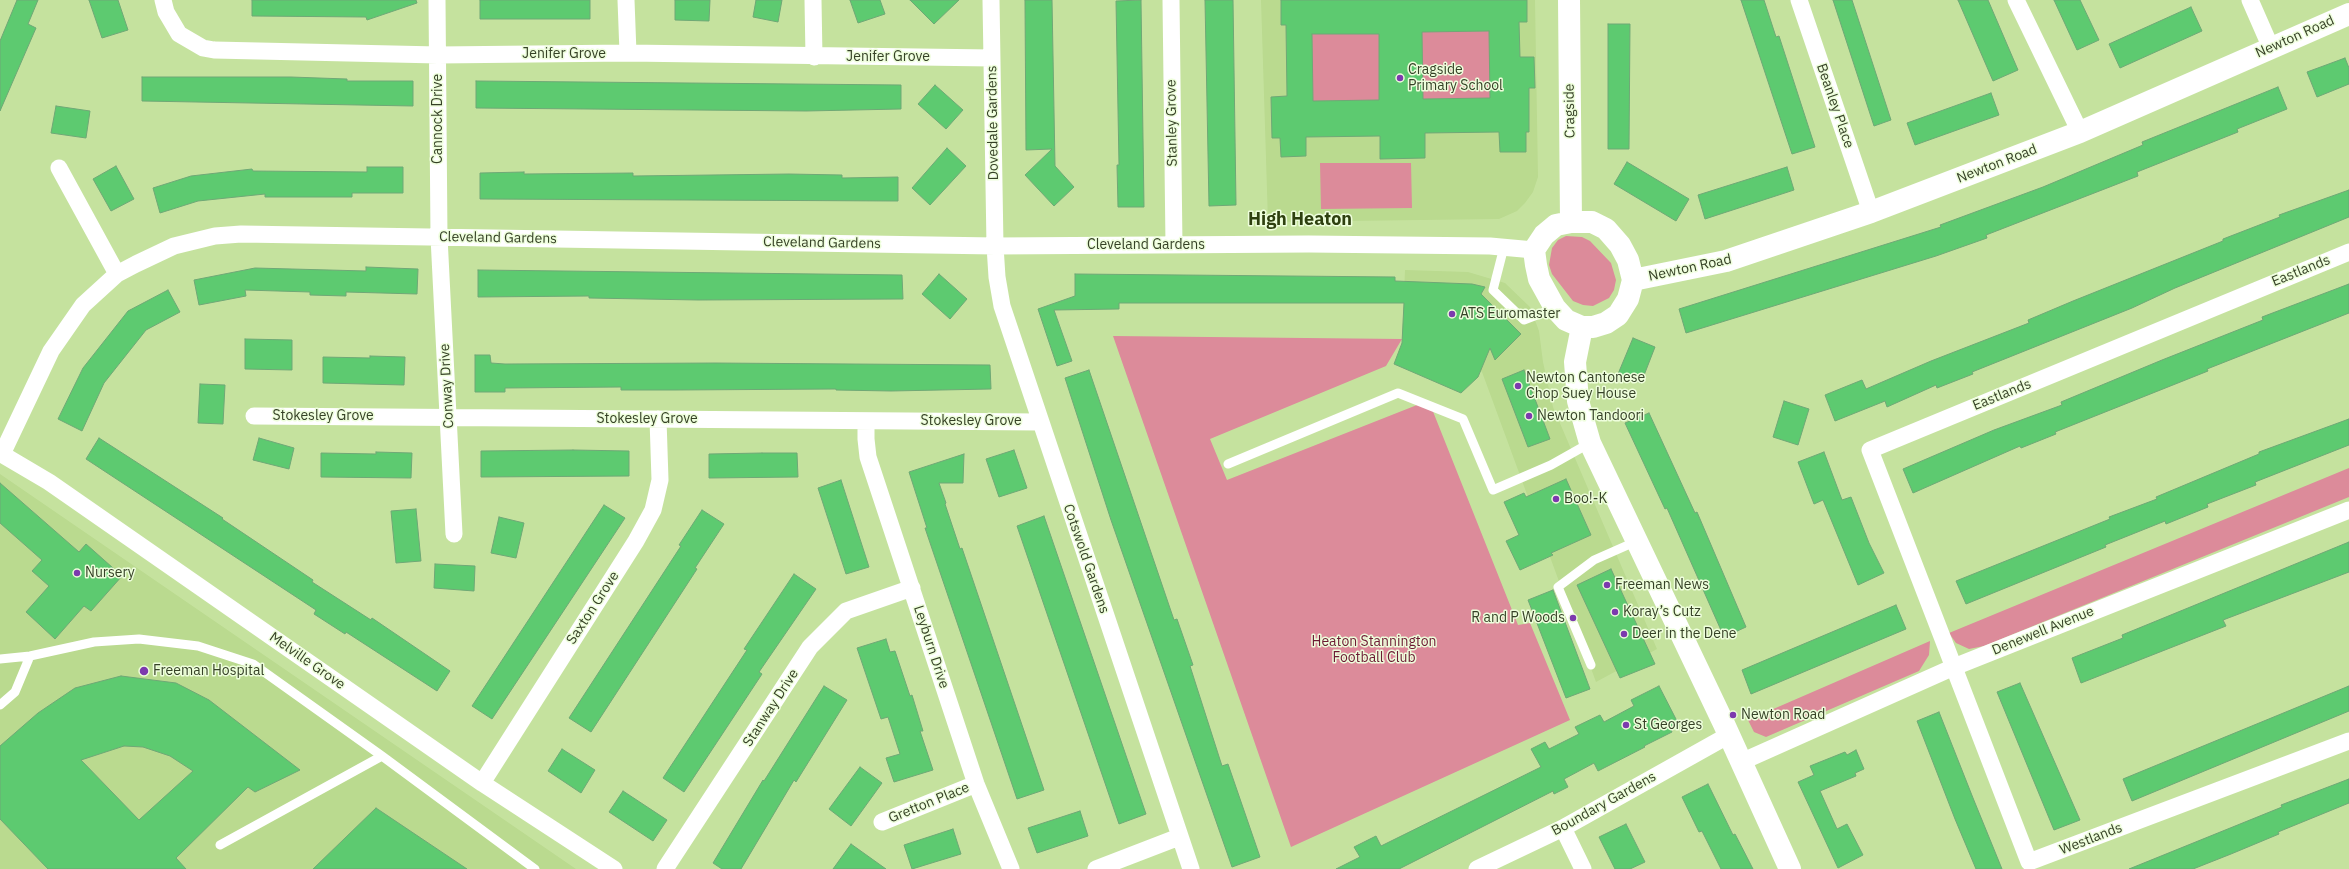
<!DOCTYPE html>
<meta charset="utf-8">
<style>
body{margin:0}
canvas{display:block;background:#c5e29e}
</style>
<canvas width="2349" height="869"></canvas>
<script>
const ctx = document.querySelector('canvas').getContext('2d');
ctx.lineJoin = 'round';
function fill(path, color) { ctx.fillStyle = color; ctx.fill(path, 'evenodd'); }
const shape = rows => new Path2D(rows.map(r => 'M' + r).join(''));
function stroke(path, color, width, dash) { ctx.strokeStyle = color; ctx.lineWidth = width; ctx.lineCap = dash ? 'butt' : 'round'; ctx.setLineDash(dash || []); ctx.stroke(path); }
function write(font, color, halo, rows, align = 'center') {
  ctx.font = font + ' "IBM Plex Sans",sans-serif'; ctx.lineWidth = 3; ctx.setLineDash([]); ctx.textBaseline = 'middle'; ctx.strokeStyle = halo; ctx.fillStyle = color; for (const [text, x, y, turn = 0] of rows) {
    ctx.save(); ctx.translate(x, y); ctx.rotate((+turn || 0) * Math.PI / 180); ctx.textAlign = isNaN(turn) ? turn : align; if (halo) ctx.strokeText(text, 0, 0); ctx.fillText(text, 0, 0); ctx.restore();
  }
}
const built = shape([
 [1261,0,1535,0,1538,177,1533,192,1525,203,1517,211,1499,219,1268,222],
 [1405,270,1468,272,1505,283,1530,307,1539,331,1543,362,1553,407,1657,649,1596,682,1482,372,1457,349,1402,339],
 [0,474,576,869,0,869]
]);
const green = shape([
 [1489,31,1490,98,1423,99,1422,32],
 [1312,34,1379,34,1379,100,1313,101],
 [1320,163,1411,163,1412,208,1321,209],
 [1566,236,1582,237,1590,241,1611,263,1616,280,1614,290,1609,298,1593,306,1583,305,1573,301,1552,274,1549,265,1552,248,1558,240],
 [1113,336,1402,339,1386,366,1210,439,1227,480,1417,405,1432,409,1518,625,1530,623,1570,720,1291,847],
 [2349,468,2349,497,1984,646,1969,649,1956,643,1949,633],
 [1930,641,1929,655,1919,671,1766,737,1754,732,1748,720]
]);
const building = shape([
 [17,0,38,0,28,24,36,28,0,111,0,41,17,0],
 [89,0,118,0,128,30,102,38,89,0],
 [252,0,416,0,417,3,367,20,366,17,252,16,252,0],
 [480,0,590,0,590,19,480,19,480,0],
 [675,0,710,0,709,21,675,20,675,0],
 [756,0,782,0,778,22,753,17,756,0],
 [850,0,880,0,885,14,858,23,850,0],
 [910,0,959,0,934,24,910,0],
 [1025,0,1052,0,1055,166,1074,187,1054,206,1025,175,1052,149,1026,150,1025,0],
 [1141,0,1144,207,1118,207,1117,165,1119,165,1116,1,1141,0],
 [1205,0,1233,0,1236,205,1209,206,1205,0],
 [1281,0,1527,0,1527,22,1519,22,1520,57,1534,57,1535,88,1529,88,1529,132,1526,132,1526,152,1500,152,1499,132,1425,133,1425,158,1380,159,1380,136,1306,137,1306,156,1281,157,1280,138,1272,138,1271,97,1287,96,1286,25,1281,25,1281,0],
 [1489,31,1490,98,1423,99,1422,32,1489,31],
 [1312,34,1379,34,1379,100,1313,101,1312,34],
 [1741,0,1764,0,1776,37,1779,36,1815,147,1792,154,1741,0],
 [1833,0,1852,0,1891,120,1874,126,1833,0],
 [1958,0,1988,0,2018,70,1993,81,1958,0],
 [2054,0,2080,0,2099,40,2077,50,2054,0],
 [2191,7,2202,31,2120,68,2109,44,2191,7],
 [1608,24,1630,24,1629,149,1608,149,1608,24],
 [2345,58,2349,68,2349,84,2317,97,2307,72,2345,58],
 [142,77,291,77,347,79,347,81,413,81,413,106,142,101,142,77],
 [476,81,901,85,901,109,806,111,476,108,476,81],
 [935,85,963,110,946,129,918,104,935,85],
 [2278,87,2287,109,2237,129,2238,132,2137,172,2138,176,1986,235,1987,238,1936,256,1686,333,1679,309,1941,227,1940,225,2043,187,2143,145,2142,142,2278,87],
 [1991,93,1999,115,1915,145,1907,123,1991,93],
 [56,106,90,111,86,138,51,133,56,106],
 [947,148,966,166,930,205,912,188,947,148],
 [1627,162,1689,199,1676,221,1614,184,1627,162],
 [116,166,134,199,111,211,93,179,116,166],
 [367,167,403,167,403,193,352,193,352,197,265,197,265,194,198,201,160,213,153,188,191,176,252,169,253,171,367,172,367,167],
 [1787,167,1794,190,1705,219,1698,195,1787,167],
 [524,172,524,174,633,173,633,176,789,174,842,175,842,178,898,177,898,201,480,199,480,173,524,172],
 [2349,190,2349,217,2175,288,2132,308,1972,372,1973,374,1937,388,1936,385,1887,407,1885,401,1835,421,1825,395,1862,380,1866,389,1931,361,2029,323,2028,320,2073,301,2223,241,2223,239,2280,217,2279,215,2349,190],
 [366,267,418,269,417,294,346,292,346,296,310,295,310,292,245,290,246,296,199,305,194,280,255,268,366,271,366,267],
 [478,270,902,275,903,299,698,300,589,298,589,296,478,297,478,270],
 [939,274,967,299,950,319,922,294,939,274],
 [1075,274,1395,277,1395,281,1472,284,1485,287,1481,294,1521,334,1495,360,1490,348,1478,377,1461,393,1394,364,1402,343,1404,303,1119,303,1119,309,1054,310,1072,361,1057,366,1038,309,1075,296,1075,274],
 [2349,284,2349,313,2207,369,2208,371,2055,432,2056,434,2021,448,2020,446,1913,493,1903,469,1994,430,2062,405,2061,402,2162,360,2263,320,2262,317,2349,284],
 [168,290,180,312,146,330,104,383,82,431,58,419,83,368,128,311,168,290],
 [1633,338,1655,347,1641,383,1618,374,1633,338],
 [245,339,292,340,292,370,245,369,245,339],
 [475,355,490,355,491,363,505,364,715,363,990,365,991,389,891,391,836,390,836,389,676,390,621,390,621,387,505,388,505,392,475,392,475,355],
 [370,356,405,357,404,385,323,383,323,357,370,358,370,356],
 [1089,370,1174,620,1177,619,1193,665,1190,666,1222,766,1228,764,1260,857,1232,867,1111,520,1065,378,1089,370],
 [1524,370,1550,439,1528,447,1502,379,1524,370],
 [200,384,225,385,223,424,198,423,200,384],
 [1784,401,1809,409,1798,445,1773,437,1784,401],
 [1649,413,1695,513,1697,512,1746,627,1724,637,1667,508,1665,509,1625,423,1649,413],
 [2349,419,2349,445,2255,482,2256,485,2207,504,2208,507,2166,524,2165,521,2105,545,2106,547,1966,604,1956,581,2110,519,2109,517,2157,499,2156,497,2259,454,2259,452,2349,419],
 [99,438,223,518,222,519,313,580,312,582,371,620,372,618,450,671,437,691,346,632,345,634,314,614,316,610,86,459,99,438],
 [259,438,294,448,289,469,253,460,259,438],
 [573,450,629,451,629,476,481,477,481,451,573,450],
 [1014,450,1027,488,999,497,986,459,1014,450],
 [376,452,412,453,411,478,321,477,321,453,376,454,376,452],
 [1824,452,1842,500,1851,497,1869,543,1884,573,1858,585,1823,500,1814,504,1798,462,1824,452],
 [762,453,797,453,798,477,709,478,709,454,762,453],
 [964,454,963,483,939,483,946,503,945,504,960,549,962,548,1044,790,1017,799,925,528,927,528,909,472,964,454],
 [1566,479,1591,535,1551,553,1553,555,1520,570,1506,541,1519,535,1504,502,1524,493,1526,497,1566,479],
 [841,480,869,567,846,574,818,488,841,480],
 [0,483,79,552,86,544,122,576,91,611,84,606,55,639,26,612,49,586,32,571,42,560,0,523,0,483],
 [604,505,625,518,492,719,472,706,604,505],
 [416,509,421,561,396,563,391,511,416,509],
 [702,510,724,524,695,568,697,569,591,732,569,718,681,546,679,545,702,510],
 [1044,516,1146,814,1119,824,1017,526,1044,516],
 [499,517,524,523,516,558,491,553,499,517],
 [2349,542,2349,572,2223,620,2226,626,2081,683,2072,658,2123,638,2122,635,2349,542],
 [435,564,475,566,474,591,434,588,435,564],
 [1611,569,1655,664,1620,678,1577,585,1611,569],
 [794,574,816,589,759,672,762,674,684,792,663,778,747,650,744,649,794,574],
 [1553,590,1590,689,1566,698,1528,600,1553,590],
 [1896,605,1906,629,1751,694,1742,670,1896,605],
 [886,639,890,652,895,651,910,696,912,695,923,731,920,731,933,770,894,782,886,758,900,754,888,717,881,719,857,648,886,639],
 [121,676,176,683,209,700,300,770,255,792,248,787,176,858,186,869,48,869,0,819,0,746,38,713,75,688,121,676],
 [124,746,143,747,170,756,193,771,139,820,81,760,124,746],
 [2020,683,2080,820,2054,830,1997,692,2020,683],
 [824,686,847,700,796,782,794,780,741,869,722,869,713,863,763,780,764,781,824,686],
 [1659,686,1678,723,1670,727,1672,732,1644,746,1645,747,1598,771,1594,763,1564,779,1568,787,1554,794,1553,791,1399,869,1336,869,1360,857,1354,847,1376,836,1381,846,1541,767,1531,749,1545,742,1549,749,1579,734,1575,727,1600,715,1604,722,1634,706,1631,700,1659,686],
 [2349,686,2349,711,2132,801,2123,779,2349,686],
 [1939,712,1973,798,2002,869,1976,869,1955,819,1917,721,1939,712],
 [562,749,595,770,581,793,548,771,562,749],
 [1856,750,1864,769,1855,773,1856,776,1820,791,1837,829,1847,824,1863,855,1838,868,1798,782,1814,775,1810,766,1845,752,1847,755,1856,750],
 [860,767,882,783,851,826,829,809,860,767],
 [2349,779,2349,803,2278,832,2279,834,2231,854,2193,869,2129,869,2282,807,2281,805,2349,779],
 [1708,784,1733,835,1735,834,1753,869,1721,869,1702,831,1699,832,1682,797,1708,784],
 [623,791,667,820,653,841,609,812,623,791],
 [376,808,467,869,313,869,376,808],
 [1080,811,1088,836,1037,853,1028,828,1080,811],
 [1626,824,1645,862,1630,869,1615,869,1599,837,1626,824],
 [953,829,961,854,912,869,904,845,953,829],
 [851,844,886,869,833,869,851,844]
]);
const lane = shape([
 [1504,247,1493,290,1524,320,1555,308],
 [1228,464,1398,393,1463,419,1493,490,1551,465,1590,443],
 [0,659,30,656,94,642,139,639,198,646,253,664,382,756,535,869],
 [1591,665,1558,587,1594,560,1637,541],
 [0,705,15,692,30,656],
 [220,845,382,756]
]);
const street = shape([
 [163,0,166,12,179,34,203,48,214,50,438,55,628,53,992,58],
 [437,0,439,237,454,534],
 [626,0,628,53],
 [813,0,814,57],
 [991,0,995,246,997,277,1002,306,1191,869],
 [1171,0,1174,245],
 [1799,0,1871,212],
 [2016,0,2080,132],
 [2250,0,2271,48],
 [59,168,117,274],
 [2349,252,1870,450,2029,862,2349,741],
 [254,416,1039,422],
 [866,421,866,439,868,457,976,784,1011,869],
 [0,453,49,482,482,783,614,869],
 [2,454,51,351,83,305,117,274,136,264,174,246,215,236,241,234,995,246,1309,244,1490,246,1534,250],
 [1741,762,1954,667,2349,510],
 [482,783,636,541,653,510,660,480,658,419],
 [882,822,976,784],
 [1563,828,1583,869],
 [665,869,810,647,846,611,912,588],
 [1096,869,1179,837],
 [1477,869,1563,828,1729,735]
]);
const secondary = shape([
 [1569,0,1571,222],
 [1571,222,1592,222,1606,229,1620,245,1628,260,1633,280,1628,299,1618,315,1606,323,1593,327,1582,327,1566,320,1555,308,1539,279,1536,265,1534,250,1544,235,1556,225,1571,222],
 [1633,280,1726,261,1871,212,2080,132,2349,14],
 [1582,327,1575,362,1578,401,1590,443,1724,724,1790,869]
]);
const markers = [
 [1400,78,4,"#7c3aae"],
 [1452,314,4,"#7c3aae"],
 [1518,386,4,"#7c3aae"],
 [1529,416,4,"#7c3aae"],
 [1556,499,4,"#7c3aae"],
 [77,573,4,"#7c3aae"],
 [1607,585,4,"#7c3aae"],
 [1615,612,4,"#7c3aae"],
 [1573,618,4,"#7c3aae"],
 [1624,634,4,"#7c3aae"],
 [144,671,5,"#7c3aae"],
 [1733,715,4,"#7c3aae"],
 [1626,725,4,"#7c3aae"]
];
const streetNames = [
 ["Newton Road",2295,37,-24],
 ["Jenifer Grove",564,54],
 ["Jenifer Grove",888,57],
 ["Beanley Place",1835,106,71],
 ["Cragside",1570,111,-91],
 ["Cannock Drive",438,119,-90],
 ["Dovedale Gardens",993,123,-91],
 ["Stanley Grove",1172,123,-91],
 ["Newton Road",1997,164,-21],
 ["Cleveland Gardens",498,238,1],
 ["Cleveland Gardens",822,243,1],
 ["Cleveland Gardens",1146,245],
 ["Newton Road",1690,268,-12],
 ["Eastlands",2301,271,-22],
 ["Conway Drive",447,386,-93],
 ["Eastlands",2002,395,-22],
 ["Stokesley Grove",323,416],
 ["Stokesley Grove",647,419],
 ["Stokesley Grove",971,421],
 ["Cotswold Gardens",1086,559,71],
 ["Saxton Grove",593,608,-57],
 ["Denewell Avenue",2043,631,-22],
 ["Leyburn Drive",931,647,72],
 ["Melville Grove",307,661,35],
 ["Stanway Drive",771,708,-57],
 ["Gretton Place",929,803,-22],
 ["Boundary Gardens",1604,804,-29],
 ["Westlands",2091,839,-21]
];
const poiNames = [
 ["Cragside",1408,70],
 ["Primary School",1408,86],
 ["ATS Euromaster",1460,314],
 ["Newton Cantonese",1526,378],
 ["Chop Suey House",1526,394],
 ["Newton Tandoori",1537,416],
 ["Boo!-K",1564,499],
 ["Nursery",85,573],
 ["Freeman News",1615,585],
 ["Koray’s Cutz",1623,612],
 ["R and P Woods",1565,618,"right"],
 ["Deer in the Dene",1632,634],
 ["Freeman Hospital",153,671],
 ["Newton Road",1741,715],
 ["St Georges",1634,725]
];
const parkNames = [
 ["Heaton Stannington",1374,642],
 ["Football Club",1374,658]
];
const districtNames = [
 ["High Heaton",1300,220]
];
fill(built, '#bada8f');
fill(green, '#dc8b9a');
fill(building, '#5dca70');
stroke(building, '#6fa876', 1);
stroke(lane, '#fff', 9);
stroke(street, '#fff', 17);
stroke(secondary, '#fff', 22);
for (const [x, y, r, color] of markers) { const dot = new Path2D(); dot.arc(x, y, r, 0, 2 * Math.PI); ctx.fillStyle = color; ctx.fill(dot); stroke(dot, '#eefedc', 1.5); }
write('14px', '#354126', '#eefedc', streetNames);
write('14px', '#354126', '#eefedc', poiNames, 'left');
write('14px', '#6c1a33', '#eefedc', parkNames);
write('bold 18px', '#2e400f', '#eefedc', districtNames);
</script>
